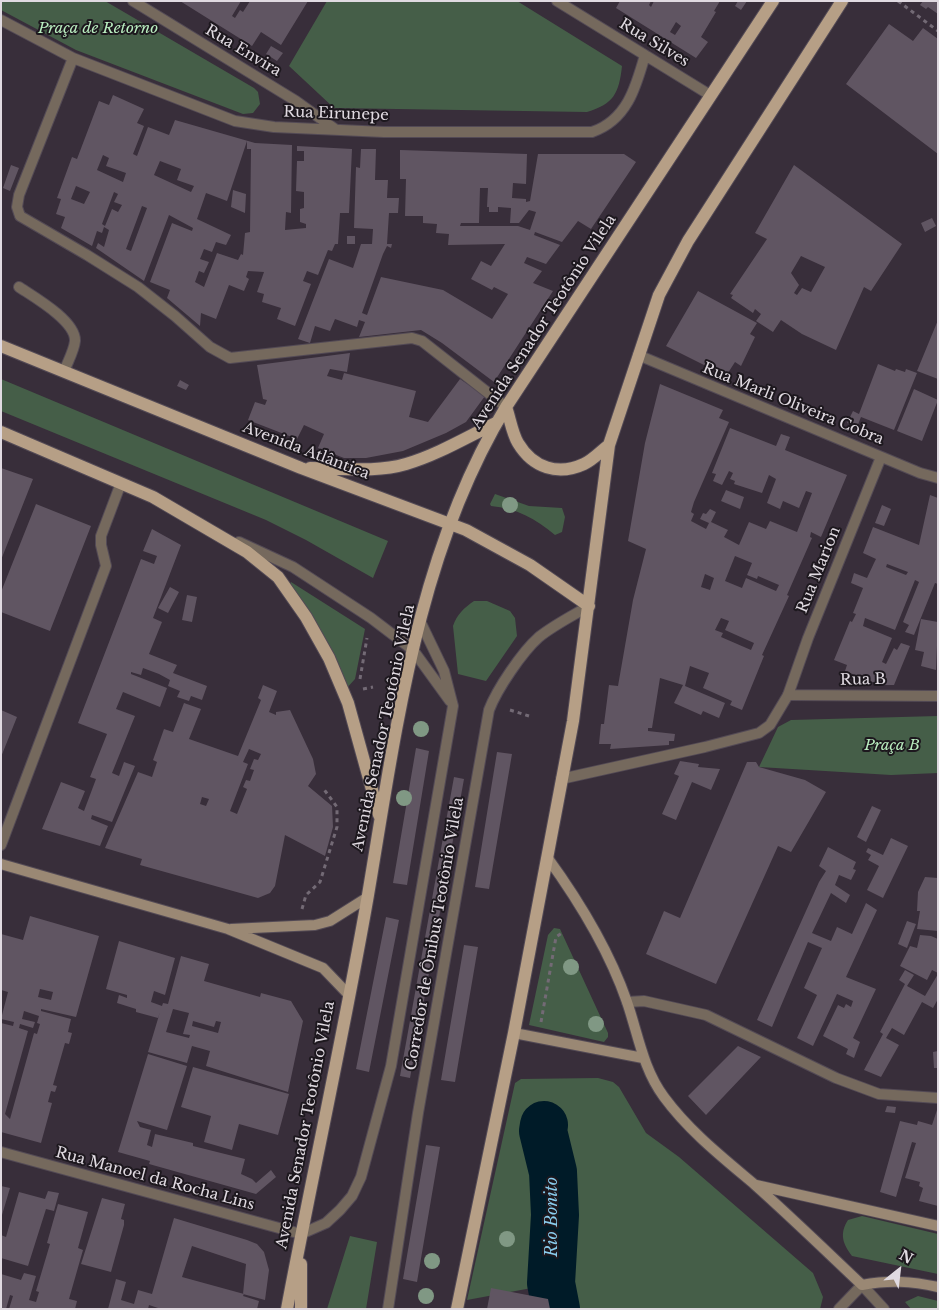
<!DOCTYPE html>
<html>
<head>
<meta charset="utf-8">
<style>
	body { margin:0 }
	#map { position:relative; width:939px; height:1310px; overflow:hidden; background:#382e3a; font-family:"Libre Baskerville",serif }
	canvas { display:block }
	.frame { position:absolute; inset:0; border:2px solid #e0dae1; pointer-events:none }
	.north { position:absolute; left:874px; top:1245px; width:50px; height:50px; -webkit-text-stroke:4px #1d181e; paint-order:stroke; rotate:29deg; font-size:14px; font-weight:700; line-height:20px; text-align:center; color:#e0dae1 }
	.north::after { content:''; display:block; margin:auto; width:18px; height:22px; background:#e0dae1; clip-path:polygon(50% 0,100% 100%,50% 72%,0 100%) }
</style>
</head>
<body>
<div id="map">
<canvas width="939" height="1310"></canvas>
<div class="frame"></div>
<div class="north">N</div>
</div>
<script>
const context = document.querySelector('canvas').getContext('2d');
context.lineJoin = 'round';
function fillPath(path, color) { context.fillStyle = color; context.fill(path, 'evenodd'); }
function stroke(path, color, width, dash) { context.strokeStyle = color; context.lineWidth = width; context.lineCap = dash ? 'butt' : 'round'; context.setLineDash(dash || []); context.stroke(path); }
function drawText(font, color, halo, rows, align = 'center') {
  context.font = font + ' "Libre Baskerville",serif'; context.lineWidth = 4; context.setLineDash([]); context.textBaseline = 'middle'; context.strokeStyle = halo; context.fillStyle = color; for (const [text, x, y, turn = 0] of rows) {
    context.save(); context.translate(x, y); context.rotate((+turn || 0) * Math.PI / 180); context.textAlign = isNaN(turn) ? turn : align; if (halo) context.strokeText(text, 0, 0); context.fillText(text, 0, 0); context.restore();
  }
}
fillPath(new Path2D(`
	M1,1H105L254,88L258,92L260,104L253,113L243,114L76,50L1,10Z
	M327,1H517L622,66C619,93 614,104 587,112L334,108L289,66Z
	M1,379L388,541L373,578L306,540L266,520L1,411Z
	M495,494L529,506L562,508L565,517L562,532L555,535C536,519 516,508 491,506L490,504Z
	M291,582L365,629L355,679L346,689L291,586Z
	M474,601H487L510,611L515,618L517,636L486,681L458,674L453,626C457,614 464,608 474,601Z
	M938,716V773L891,775L759,767L778,727L791,720Z
	M554,928L560,929L608,1033V1037L604,1042L529,1025L548,935Z
	M598,1078L613,1082L619,1087L646,1133L679,1157L813,1273L823,1297L820,1309H544L537,1287L467,1300L515,1083L521,1079Z
	M862,1216L938,1234V1274L852,1256C843,1244 839,1234 848,1220Z
	M350,1236L377,1242L366,1309H327Z
	M918,1296L938,1301V1309H911L905,1302Z`), '#455e48');
stroke(new Path2D(`
	M544,1125L543,1131L553,1172L555,1215L551,1283L556,1309`), '#001b28', 48);
fillPath(new Path2D(`
	M180,1H241L232,16L235,18L240,10L243,12L250,1H308L281,45L261,32L252,46Z
	M620,1H651L649,5L651,7L654,1H720L714,11L716,12L701,37L708,42L696,58L616,8ZM676,22L681,26L675,35L670,32Z
	M738,1H747L741,10L735,6Z
	M923,1H938V14L928,7L926,9L920,5Z
	M889,24L913,41L923,28L938,39V154L846,84Z
	M271,46L283,53L277,61L266,54Z
	M113,95L144,109L137,123L144,126L133,154L137,156L148,127L169,135L175,120L255,143L292,145L291,213L286,212L285,230L306,228V224L300,222V209L304,208V192L296,191L297,161H304V151H297V146L352,149L349,213H340L338,244H335L332,251L328,250L318,275L307,271L303,281L311,284L295,326L277,319L281,308L262,302L264,294L257,292L264,272L248,271L246,277L249,279L244,291L229,285L216,319L201,313L200,326L167,298L170,290L150,282L172,223L192,231L193,228L169,215L144,281L96,248L98,243L104,247L109,230L104,227L102,233L97,231L92,246L61,228L65,217L56,214L61,199L57,198L72,157L77,159L99,101L109,105ZM247,141V149H251L250,232L245,233L243,255L241,254L238,260L217,253L204,287L195,282L199,271L204,273L209,262L200,259L204,249L212,252L216,242L226,245L231,235L197,219L206,193L227,201ZM103,155L109,158L106,166L126,173L123,182L97,170ZM160,161L181,169L177,180L194,186L191,192L154,175ZM76,186L90,192L84,204L71,199ZM114,192L118,194L114,202L122,205L118,212L112,209L105,226L102,224ZM142,206L147,208L131,251L126,249Z
	M361,149H376L375,180H388L387,198H399L398,213H389L387,244H392L391,248L387,246L383,254L362,313L367,315L381,277L443,290L492,319L508,294L494,287L492,290L471,279L481,261L491,266L505,244L448,245L449,234L436,233L437,224L423,223V216H405L406,179H400V150L527,154L526,184L513,183L512,198L526,199V202L530,201L538,154H624L636,162L591,229L578,221L562,242L535,232L534,235L560,245L546,264L527,257L524,263L542,271L533,283L553,291L494,382L442,343L421,330L359,337L365,322L359,320L357,327L335,319L330,331L315,326L310,343L298,339L329,259L353,268L361,244H372L373,229L354,228L356,167L360,168ZM480,188H488L487,207H489V212H498V207L511,208L510,223H519L529,210L536,212L530,230L518,226H460L461,223H479Z
	M11,165L19,168L10,191L3,188Z
	M794,165L902,244L871,291L864,287L836,350L802,334L781,320L773,332L756,321L761,314L755,309L753,313L731,298L733,295L730,294L767,239L755,233ZM801,256L825,267L811,292L802,288L797,295L794,293L799,285L791,273Z
	M233,190L246,194L245,213L231,207Z
	M932,218L936,226L925,232L921,223Z
	M347,236H355V244H347Z
	M698,291L757,323L750,334L755,337L741,366L735,362L726,376L666,346Z
	M938,320V379L917,371Z
	M350,353L347,372L330,369L327,376L342,380L344,373L416,391L409,417L428,422L460,379L485,396L466,422L446,433L403,451L366,458H344L318,448L324,434L304,425L297,439L248,420L255,402L265,405L267,400L263,399L257,365Z
	M878,364L895,371L896,369L905,372L906,369L917,373L894,430L861,417L857,427L847,423L853,411L859,414Z
	M180,380L189,385L186,390L177,386Z
	M660,384L723,410L719,418L729,422L694,502L691,512L694,514L691,521L706,529L709,523L700,519L703,513L706,514L710,509L716,512L711,522L728,530L724,537L739,545L749,522L766,529L770,521L797,532L812,493L806,491L799,508L783,501L780,509L767,503L776,479L769,475L762,493L734,484L735,481L730,479L733,473L729,471L722,485L713,481L716,474L712,473L730,428L776,446L781,434L790,437L785,450L847,475L821,537L811,532L810,537L812,538L787,595L789,596L762,655L764,656L742,710L730,705L732,701L703,688L709,673L690,666L685,686L725,703L719,718L703,711L701,715L674,703L683,685L660,678L652,728H648V731L675,734L674,741H669V745L610,749L611,744H599L601,724H604L609,685L618,686L633,600L646,549L628,541L645,443ZM735,556L752,563L747,575L757,579L758,576L779,585L776,591L746,578L742,588L725,581ZM705,574L714,578L710,590L701,587ZM721,618L729,621L725,630L754,643L751,650L721,637L723,633L715,630Z
	M914,389L938,400L922,441L897,431Z
	M1,468L33,479L1,560Z
	M726,490L744,497L740,509L721,501Z
	M930,495L938,498V584L935,583L914,635L905,632L909,625L903,622L919,582L915,580L895,630L865,618L863,626L892,638L882,662L886,664L894,648L897,650L901,643L910,646L894,685H873L875,683L845,671L847,665L834,660L850,621L852,622L856,614L853,613L863,588L851,583L854,573L867,578L874,563L876,559L863,553L873,527L919,545ZM887,564L908,572L906,575L886,567Z
	M36,504L91,526L50,631L1,612V592Z
	M882,505L891,509L884,526L875,523Z
	M152,529L181,545L153,618L162,622L149,654L177,665L173,673L207,686L202,700L191,696L189,701L177,697L180,691L168,686L170,680L159,674L143,668L141,675L131,672V674L167,688L160,707L123,692L116,709L135,716L112,773L119,776L124,762L135,766L112,822L92,815L91,819L108,826L100,846L42,829L61,782L85,791L78,808L84,811L96,779L90,777L107,734L78,723L141,559L154,564L157,556L143,551Z
	M170,587L179,592L168,613L158,608Z
	M187,595L197,597L192,622L182,620Z
	M921,619L938,622L936,670L921,666L924,652L915,650Z
	M263,685L277,691L269,712L276,715V712L290,710L313,759L316,774L308,786L332,806L333,827L325,856L285,835L275,886L270,893L258,898L140,865L142,859L105,848L138,772L152,777L157,762L153,760L164,729L173,732L184,703L201,709L189,739L238,756L261,700L258,698ZM249,749L261,754L258,760L254,759L250,769L254,770L250,781L246,780L243,787L247,789L237,814L230,811L248,764L243,762ZM202,797L209,799L206,806L200,804Z
	M1,710L17,717L1,757Z
	M416,748L429,751L407,885L393,883Z
	M497,752L512,754L489,889L475,887Z
	M680,761L699,764L698,767L720,769L711,790L692,782L676,820L662,814L679,776L674,774Z
	M747,762H756L759,767L805,780L826,792L791,852L778,846L716,984L646,954L664,911L680,918Z
	M454,777L464,779L410,1078L400,1076Z
	M872,806L881,810L866,842L857,837Z
	M891,838L908,846L883,898L867,890L879,866L868,860L871,855L866,852L868,848L883,855Z
	M828,847L856,862L853,869L856,870L851,880L839,875L835,885L850,895L846,903L831,893L812,933L831,941L837,927L852,934L866,903L877,910L846,977L876,989L853,1038L860,1042L854,1058L846,1054L848,1049L823,1036L838,1005L844,1008L846,1004L851,1007L853,1001L837,994L813,1046L797,1038L817,995L804,988L822,948L808,942L772,1027L757,1020L819,882L826,871L819,866Z
	M925,877L938,878V931L917,929L920,911H917L918,892Z
	M30,916L99,936L76,1017L41,1009V1011L71,1019L68,1032L72,1033L69,1044L65,1043L53,1085L57,1086L55,1092L51,1091L48,1102L52,1103L41,1143L1,1132V1023L13,1026L14,1022L1,1019L8,992L1,990V934L23,940ZM40,989L53,992L51,1000L38,997ZM24,1011L39,1016L37,1023L40,1024L37,1034L34,1033L10,1119L5,1114L28,1031L19,1028L20,1024L33,1028L35,1022L22,1019Z
	M386,917L399,920L369,1072L356,1069Z
	M907,921L916,924L907,948L898,944Z
	M920,935L931,936L938,939V973L932,970L927,980L900,966L910,946L917,948Z
	M119,941L175,958L165,995L154,991L151,1002L162,1006L163,1003L168,1004L181,956L209,964L204,981L260,997L261,993L291,1001L303,1021L288,1092L206,1066L210,1051L192,1046L187,1063L148,1052L160,1012L158,1018L136,1012V1009L117,1003L119,995L127,998V995L106,989ZM173,1009L189,1013L183,1034L190,1035L189,1038L166,1032ZM193,1021L214,1027L216,1021L221,1022L218,1033L192,1026Z
	M464,945L478,947L455,1082L441,1080Z
	M905,970L914,975L907,986L925,996L938,974V999L933,1008L922,1002L904,1035L892,1028L886,1038L899,1045L881,1077L864,1070L883,1034L880,1032L905,984L899,980Z
	M738,1046L761,1057L706,1115L688,1096Z
	M938,1051V1068H934L933,1052Z
	M148,1054L187,1066L167,1130L137,1121L140,1127L151,1130L147,1145L152,1147L155,1134L193,1143V1146L245,1159L241,1174L252,1179L256,1183L271,1170L276,1177L256,1194L149,1164L150,1161L118,1152Z
	M193,1067L289,1094L278,1135L239,1124L232,1150L204,1142L211,1116L181,1107Z
	M887,1106L896,1107L895,1113L885,1112Z
	M938,1107V1206L919,1201L923,1188L919,1186L920,1182L905,1178L916,1143L912,1142L896,1197L880,1192L900,1121L917,1125L918,1121L932,1125Z
	M426,1145L440,1147L417,1282L403,1279Z
	M1,1186L10,1188L2,1215H1Z
	M48,1191L59,1193L54,1211L46,1209L28,1266L1,1258V1235L6,1237L19,1192L45,1199Z
	M102,1198L125,1204L121,1219L124,1220V1225L111,1272L81,1264Z
	M58,1204L88,1212L78,1248L83,1250L69,1299L77,1301L75,1309H9L13,1296L10,1295L6,1309H1V1274L21,1280L24,1273L36,1276L29,1300L36,1302L39,1292L36,1291L50,1244L47,1243Z
	M174,1218L247,1240L257,1244L264,1252L269,1270L265,1300L243,1294L246,1264L192,1246L182,1277L244,1294L243,1296L259,1301L257,1309H161L149,1305L148,1309H108L116,1279L126,1282L121,1300L134,1304L138,1290L152,1294Z
	M491,1288L548,1299L550,1309H487Z`), '#605562');
const lane = new Path2D(`
	M19,287C34,297 76,321 75,341C74,351 67,363 64,372
	M239,542L293,567L371,618L413,650L450,701
	M561,779L705,747L759,733L770,725L788,695
	M1,845L106,566L101,545V536L121,483
	M301,1234L326,1223L340,1210L352,1196L361,1177L391,1066L453,706L444,671L420,621
	M388,1309L418,1113L489,710C497,689 522,652 539,637C554,625 572,616 589,606`);
const street = new Path2D(`
	M133,1L296,101L335,129
	M557,1L710,95
	M1,20L73,58L235,121L274,127L384,132H592C627,120 636,87 645,55
	M73,58L19,195L17,207L20,216L87,255L138,287L175,316L210,347L230,358L412,338L422,341L506,407
	M638,355L920,473L938,478
	M881,457L808,638L788,695L938,696
	M627,1002L644,1001L706,1015L836,1078L879,1094L938,1098
	M1,1152L301,1234
	M839,1309L862,1285L884,1309`);
const secondary = new Path2D(`
	M547,857C579,901 609,950 627,1002C638,1034 643,1069 664,1097C689,1131 722,1157 754,1184C791,1217 826,1251 862,1285C889,1280 911,1281 938,1287
	M1,864L228,929L323,968L348,994
	M231,929L315,925L330,921L368,897
	M514,1033L643,1058
	M756,1185L938,1226`);
const primary = new Path2D(`
	M1,346L301,468L466,530L530,565L589,606
	M506,407C510,418 512,433 518,443C533,468 558,476 584,464C593,460 601,451 609,445
	M1,432L153,497L247,552L278,577L306,617L329,658L348,703L379,815
	M310,468C341,468 376,473 406,464C437,455 467,437 496,423
	M287,1309C313,1171 344,1033 368,895C396,730 417,553 506,407L773,1
	M301,1309V1264
	M457,1309L514,1033L573,721L609,445L659,295L688,241L842,1`);
stroke(lane, '#534a55', 12);
stroke(street, '#534a55', 12);
stroke(secondary, '#534a55', 12);
stroke(primary, '#534a55', 14);
stroke(new Path2D(`
	M898,1L938,31
	M360,679L367,638
	M363,689L373,687
	M510,710L529,716
	M302,909L306,895L320,882L337,827V807L323,788
	M541,1022L556,937L562,933`), '#736a75', 3, [4, 4]);
stroke(lane, '#75695d', 10);
stroke(street, '#75695d', 10);
stroke(secondary, '#9a8874', 10);
stroke(primary, '#b69f86', 12);
context.fillStyle = '#809884';
for (const [x, y] of [
	[510,505],
	[421,729],
	[404,798],
	[571,967],
	[596,1024],
	[507,1239],
	[432,1261],
	[426,1296]
]) { context.beginPath(); context.arc(x, y, 8, 0, 2 * Math.PI); context.fill(); }
drawText('italic 15px', '#baeec0', '#1d181e', [
	["Praça de Retorno",98,29],
	["Praça B",892,746]
]);
drawText('15px', '#e0dae1', '#1d181e', [
	["Rua Silves",654,43,31],
	["Rua Envira",243,51,31],
	["Rua Eirunepe",336,114,2],
	["Avenida Senador Teotônio Vilela",544,322,-57],
	["Rua Marli Oliveira Cobra",793,404,22],
	["Avenida Atlântica",306,451,21],
	["Rua Marion",819,570,-68],
	["Rua B",863,680,-1],
	["Avenida Senador Teotônio Vilela",384,728,-78],
	["Corredor de Ônibus Teotônio Vilela",435,934,-80],
	["Avenida Senador Teotônio Vilela",306,1125,-79],
	["Rua Manoel da Rocha Lins",155,1179,15]
]);
drawText('italic 16px', '#89cced', '#1d181e', [
	["Rio Bonito",552,1217,-90]
]);
</script>
</body>
</html>
